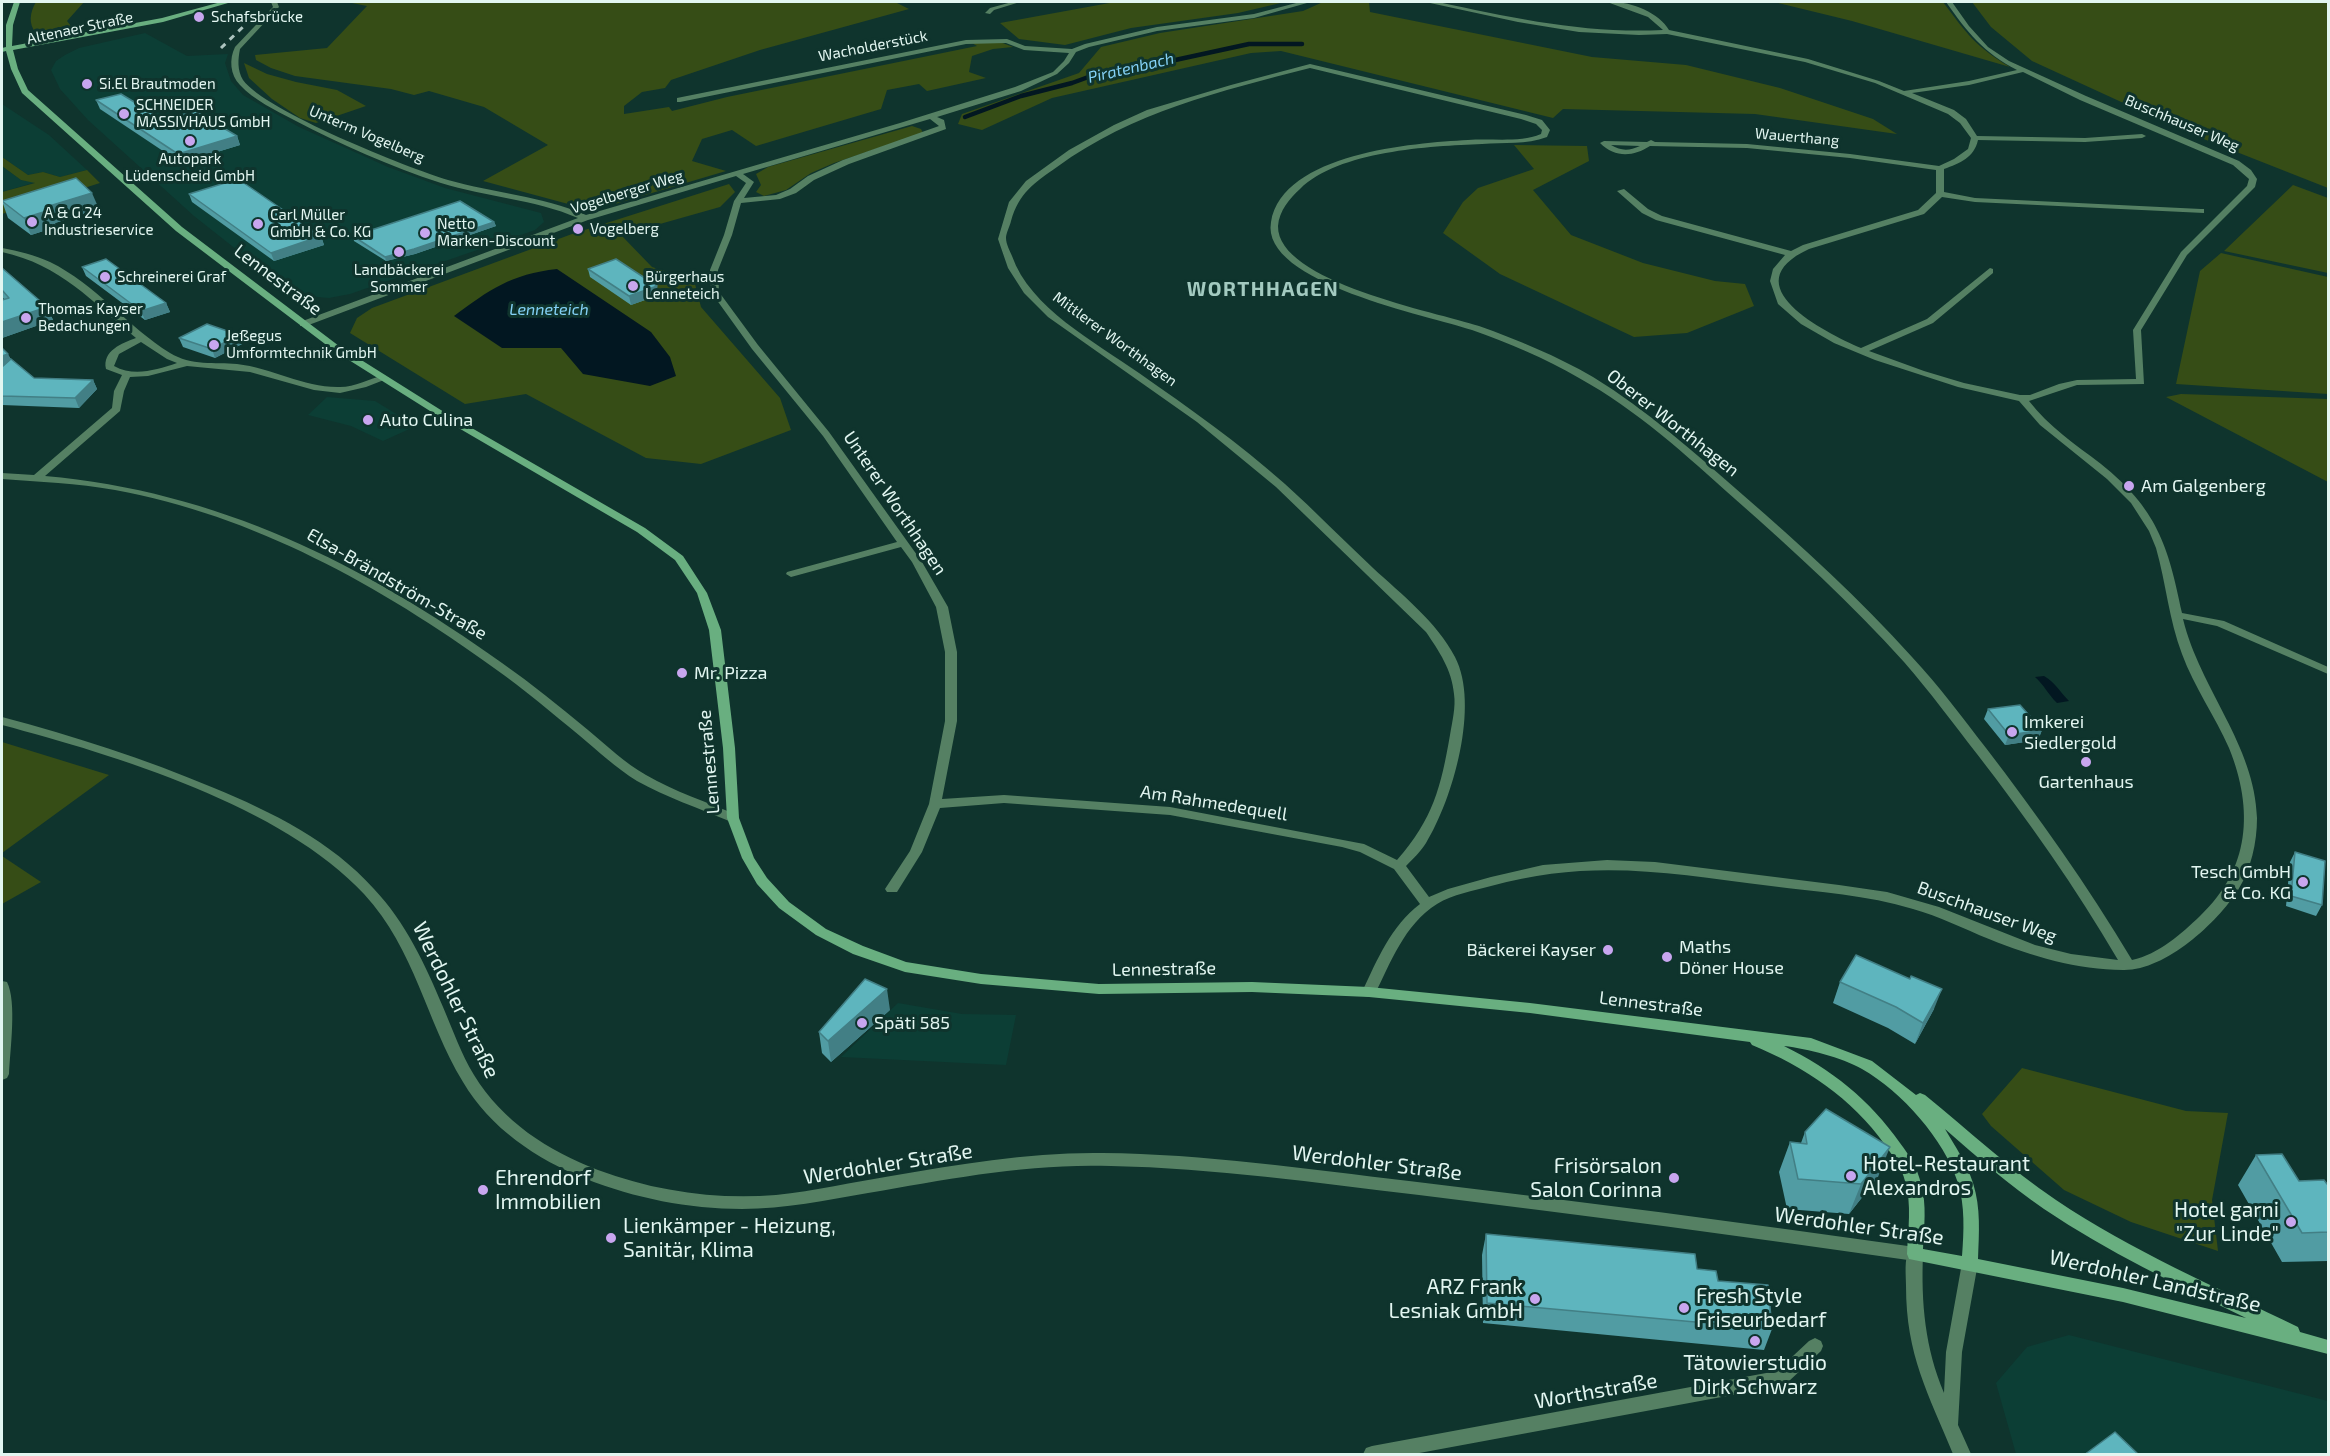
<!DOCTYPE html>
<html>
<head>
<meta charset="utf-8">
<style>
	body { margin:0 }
	#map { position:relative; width:2330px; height:1456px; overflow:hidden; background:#0f342d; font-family:"Exo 2",sans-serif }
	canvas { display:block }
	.frame { position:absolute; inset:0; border:3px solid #e2f6f1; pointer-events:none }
</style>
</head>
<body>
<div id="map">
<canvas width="2330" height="1456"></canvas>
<div class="frame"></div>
</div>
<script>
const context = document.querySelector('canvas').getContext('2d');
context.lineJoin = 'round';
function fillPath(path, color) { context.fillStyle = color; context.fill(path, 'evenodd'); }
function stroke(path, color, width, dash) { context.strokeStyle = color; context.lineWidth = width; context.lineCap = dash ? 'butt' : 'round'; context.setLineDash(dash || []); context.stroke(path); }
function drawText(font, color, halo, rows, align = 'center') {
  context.font = font + ' "Exo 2",sans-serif'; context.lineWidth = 6; context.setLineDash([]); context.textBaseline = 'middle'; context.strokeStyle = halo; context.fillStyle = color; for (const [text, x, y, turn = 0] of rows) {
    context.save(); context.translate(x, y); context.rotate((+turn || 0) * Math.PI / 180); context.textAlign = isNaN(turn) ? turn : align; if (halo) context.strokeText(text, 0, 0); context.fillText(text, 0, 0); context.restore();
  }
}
fillPath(new Path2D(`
	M145,33L187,56L228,54L225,63L231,81L243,95L299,127L388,167L445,188L541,213L544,222L535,230L350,294L329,298L294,295L194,216L88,120L60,89L51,70L56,61L65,55L79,48Z
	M2,104L49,135L87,170L60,177L43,172L28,175L2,157Z
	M2,166L21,180L36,182L2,192Z
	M327,397L375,401L416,426L383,441L351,426L308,415Z
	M898,1003L962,1014L1016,1015L1006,1065L841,1057Z
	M2069,1335L2328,1401V1454H2016L1996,1383L2027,1347Z`), '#0c3e35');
fillPath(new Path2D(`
	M36,2H84L67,21L75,31L48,36L36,33C28,24 30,12 36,2Z
	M347,2H895L909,9L760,50L671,80L665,88L642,92L624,106V114L669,107L672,111L727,97L977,46L972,43L1000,42L1013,47L993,49L972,56L969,72L986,78L927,91L919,84L887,90L881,109L756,146L732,130L702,139L692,161L726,171L615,204L583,208L483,181L548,145L484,107L429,91L414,95L391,89L295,76L271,68L256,60L255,55L327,48L367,6Z
	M1115,2H1285L1238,13L1131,28L1065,45L1019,39L1000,23Z
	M1323,2H1369L1370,12L1592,57L1686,65L1780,88L1873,119L1897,134L1755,114L1563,109L1553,118L1281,51L1251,53L1052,98L982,130L958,124L962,114L1079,73L1101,47L1160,33L1303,11Z
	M1774,2H1943C1967,34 1975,46 2010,67L1852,21Z
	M1972,2H2328V188L2191,134L2032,61L1991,27Z
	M244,63L267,74L296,82L337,90L366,106L316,123L300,118L272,99L249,78Z
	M912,126L921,129L923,133L834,163L811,173L786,190L764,196L756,192L761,185L756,174L768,167Z
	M1514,145L1587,146L1589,161L1533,190L1571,235L1643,263L1715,281L1745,284L1754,306L1687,333L1634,337L1500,274L1443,233L1463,202L1478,188L1534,169Z
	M2,157L28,175L43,172L60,177L87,170L100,183L2,214V192L35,183L21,180L2,166Z
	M729,184L735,192L720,207L621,235L652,267L694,280L701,307L780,398L791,430L701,464L646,458L526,394L465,404L350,333L357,318L372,308L572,234Z
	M2293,185L2328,198V273L2224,251Z
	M2221,253L2328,277V394L2176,384L2200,271Z
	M2181,394L2328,399V482L2166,397Z
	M2,742L109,775L2,853Z
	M2,856L41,882L2,904Z
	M2022,1068L2186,1111L2228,1113L2212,1200L2218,1251L2131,1222L2064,1190L1991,1126L1982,1114Z`), '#364d16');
fillPath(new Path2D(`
	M557,269L651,332L670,357L676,376L650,386L583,374L561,348H502L454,316C489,290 511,274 557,269Z
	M2044,676C2055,682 2060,692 2069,701L2057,703C2048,694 2044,685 2035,677Z`), '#021721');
stroke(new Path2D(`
	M965,117L1021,96L1072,83L1102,72L1143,67L1249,44H1302`), '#021721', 4.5);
fillPath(new Path2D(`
	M271,2H277L279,7L240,49C238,59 237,70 243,80C265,111 408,168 448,180C494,193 541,196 586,215L900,123L1015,87L1053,72L1064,61L1069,53L1024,50L1006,43L966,44L680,102H677V98L966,40L1007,39L1025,46L1072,49L1085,44L1157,27L1254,14L1300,2H1308L1307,3L1254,18L1157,31L1089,47L1076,52L1069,63L1057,74L1021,91L937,117L944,120L946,129L849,164L814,180L796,193L780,199L741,203L732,235L718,270L719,292L758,345L829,432L922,562L948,607L957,652V721L942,799L1004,795L1170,807L1364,844L1397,860C1433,819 1441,787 1450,735C1452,722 1456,707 1454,694C1452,670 1439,651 1426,632L1276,487L1197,422L1048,317L1024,293L1008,268L998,239L1009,202L1026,181L1069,150L1114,125L1147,110L1231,85L1310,64L1526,115L1542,120L1550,130L1547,137C1526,145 1504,142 1482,144C1430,146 1338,151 1300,189C1290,198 1279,211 1278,226C1277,282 1436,312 1479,326C1518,340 1557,356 1593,377C1647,410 1695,453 1743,495C1802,546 1860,599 1912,657C1939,686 1962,717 1986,748C2038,816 2088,886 2132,960C2159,954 2181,934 2200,916C2250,869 2254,810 2229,748C2215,716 2194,687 2182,654C2169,620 2166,583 2156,548L2149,531L2131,503L2107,479L2040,425L2019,401L1958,387L1875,360L1834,343L1801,324L1778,304L1770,281L1773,269L1785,255L1656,220L1642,213L1617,191L1624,189L1648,209L1662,216L1791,251L1803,245L1918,210L1936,193V170L1850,158L1747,148L1650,146C1633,157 1615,158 1600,143L1604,141L1647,142L1651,140L1655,142L1747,144L1850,154L1939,166L1954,159L1968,149L1971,138L1960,123L1948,114L1875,83L1805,62L1667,34L1639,35L1579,32L1518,22L1430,3L1429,2H1438C1512,18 1586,34 1663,30L1648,17L1607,2C1627,0 1659,12 1669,30L1808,59L1879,81L1904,91L1969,81L2017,70C1984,53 1967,32 1946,2H1952L1969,26L1988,47L2009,61L2086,96L2239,161L2251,170L2257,179L2255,187L2187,255L2141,330L2144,384L2077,385L2029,401C2049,427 2075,444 2101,464C2157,509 2168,545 2182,613L2224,621L2328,667V674L2217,626L2183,619C2200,689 2255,745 2257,818C2257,843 2251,869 2238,890C2217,923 2165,971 2123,970C2078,970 2031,956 1989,939C1964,929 1939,916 1913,909C1867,895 1819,892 1771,886C1669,873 1592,858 1491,886C1473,891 1453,894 1437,904C1404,925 1391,962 1374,996L1369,997L1364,996L1362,992C1377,960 1391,926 1420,904L1394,869L1360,852L1342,847L1170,815L1004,803L940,808L922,852L897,892H887L885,889L910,851L929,804L945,721V652L936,607L912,562L901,547L791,577L786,574L787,572L897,542L823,436L752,349L711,292L710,270L724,235L734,201L746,183L736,176L588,220L306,326H300V322L578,218C534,199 486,197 441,183C391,167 340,144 294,120C275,110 254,100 240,85C230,75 229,59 235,47L273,7ZM1310,68L1521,119L1536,124L1542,130L1541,134C1519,143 1492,138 1468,140C1413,143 1283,153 1271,222C1260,283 1430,316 1472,330C1509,343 1545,358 1579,378C1637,410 1686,455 1735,499C1794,551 1852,604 1904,662C1930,692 1953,723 1977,754C2028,820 2076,888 2118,960L2071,954L2035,945L1939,907L1887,892L1839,885L1655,862L1607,860L1543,865L1491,877L1448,889L1429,897L1406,866C1413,859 1421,851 1426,843C1453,799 1480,705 1455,657C1437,622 1401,594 1373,568C1343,540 1315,511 1285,484C1239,443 1189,408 1139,373C1095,342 1030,308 1012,256C1010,251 1006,244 1006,238C1006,233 1010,226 1011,221C1019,193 1034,183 1057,167C1132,112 1221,91 1310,68ZM2023,72L2080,100L2233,165L2249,179L2247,186L2181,252L2133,330L2136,379L2077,380L2059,384L2030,395H2020L1964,383L1924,371L1869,351L1933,323L1993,273V269L1990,268L1927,319L1861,348C1824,332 1731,285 1809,249L1924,214L1942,197L1975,202L2204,213V209H2201L1975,198L1944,192V169C1960,163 1974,158 1978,140L2085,142L2142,138L2146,136L2142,134L2085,138L1977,136L1966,119L1954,110L1912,93L1969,85ZM930,119L939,126L843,160L808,176L790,189L776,195L744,198L754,182L743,174ZM1611,145L1640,146C1629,151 1621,151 1611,145Z
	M1012,2H1020L994,10L990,14L985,13L990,8Z
	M2,248C19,251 34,255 50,262C95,284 128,327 170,353C191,366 215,362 237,364C272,368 305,388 340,387C355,387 369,379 384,375L389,378L366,387L340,393L314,390L250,372L187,366L148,376L130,377L124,391L120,411L45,476C217,491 364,564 502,663C532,684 560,707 588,730C607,746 625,763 646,775C675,792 707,802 737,815L739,818L737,821H729C698,808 666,797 637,781C616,768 598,751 580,736C552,713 524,689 494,668C381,586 253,515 115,490C77,483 39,482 2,479V473L34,475L112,408L114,391L122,375L106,369C102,351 122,343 136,338C91,301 61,265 2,252ZM141,342L167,359L177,363C156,370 134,377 114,366L119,354Z
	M2,981L7,982C17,1002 10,1050 9,1074L7,1078L2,1080Z
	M1915,1247L1921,1249L1923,1254C1921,1303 1925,1348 1944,1393L1946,1352L1962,1263L1964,1258L1970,1256L1976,1258L1978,1263L1962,1352L1958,1425L1971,1454H1953C1928,1393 1906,1355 1906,1286C1906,1274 1904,1260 1909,1249Z
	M1815,1338L1821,1341L1823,1346L1821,1351L1787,1383L1781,1386L1414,1454H1363L1366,1448L1372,1446L1777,1371L1809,1341Z`), '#558063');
fillPath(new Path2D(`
	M2,717C74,736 145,759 214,788C272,812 331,841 374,889C406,923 425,964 443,1007C453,1030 461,1054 474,1075C502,1121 548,1151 598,1170C654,1191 716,1200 776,1195C815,1191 853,1182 891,1176C961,1164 1031,1152 1102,1153C1205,1154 1307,1169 1409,1181C1578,1201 1747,1223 1915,1247L1921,1249L1923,1254L1921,1259L1915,1261C1750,1237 1584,1215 1419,1195C1317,1183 1214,1168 1111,1166C1030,1163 948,1179 868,1193C826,1200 785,1209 742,1209C688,1209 635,1198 586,1179C536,1159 490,1128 463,1082C425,1019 416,951 364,894C283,806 115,755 2,725Z`), '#558063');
fillPath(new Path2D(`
	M14,2H20L13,25L12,46L162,18L221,2H229L228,3L163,22L13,50L18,69L28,90L182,227L339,346L444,412L645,528L683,556L707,593L721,630L735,748L739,818L754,858L767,878L789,902L826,929L863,946L906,962L981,974L1099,984L1252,982L1369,987L1530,1003L1811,1038L1872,1061L1916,1095L1920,1093L1925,1095C1968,1130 2010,1169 2056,1200C2132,1251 2216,1287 2298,1327L2300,1332L2328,1340V1354L2123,1302L1909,1259L1907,1254C1908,1230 1912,1204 1905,1181C1902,1168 1893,1156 1885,1145C1852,1098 1805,1067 1752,1045L1750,1042L1530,1013L1369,997L1252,992L1099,994L981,984L905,972L853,954L816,935L779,908L757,884L742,858L727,818L723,748L709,630L697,593L675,560L637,532L438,416L333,350L176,231L22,93L11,69L6,51L2,52V48L6,47V25ZM1784,1046C1808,1049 1841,1057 1862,1069C1902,1092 1944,1139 1958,1183C1965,1206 1964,1231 1962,1256L1923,1249C1924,1227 1927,1205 1921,1184C1918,1169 1909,1155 1900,1143C1870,1100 1831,1069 1784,1046ZM1945,1129C1977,1157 2009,1185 2044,1209C2108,1252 2177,1285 2246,1318L2123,1288L1978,1259C1979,1233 1981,1208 1973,1183C1967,1164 1955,1146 1945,1129Z`), '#69af80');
stroke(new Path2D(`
	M221,48L246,24`), '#acc4bf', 3, [6, 6]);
fillPath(new Path2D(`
	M96,100L164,120L237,136L240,145L181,163L100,109Z
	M189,194L321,236L324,245L274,261L192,202Z
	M2,201L99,209L55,223L56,227L31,235L8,218Z
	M494,222L496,226L415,254L386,261L354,241L353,236Z
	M82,267L166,303L170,312L145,320L86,276Z
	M2,268L47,307L53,320L2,338V300L4,299L2,297Z
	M588,269L659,295L631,305L590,277Z
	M179,338L242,344L215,358L183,347Z
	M2,348L11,359L34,378L93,380L97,389L79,408L2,405Z
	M1988,709L2042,730L2038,740L2005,745L1984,719Z
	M2295,852L2322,905L2316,916L2286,906L2290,862Z
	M1840,982L1934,1009L1915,1044L1888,1028L1833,1003Z
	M890,1010L831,1062L822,1053L819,1032Z
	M1805,1132L1878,1177L1849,1214L1787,1209L1779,1172L1790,1142L1801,1143Z
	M2256,1155L2299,1181L2328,1184V1261L2282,1262L2238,1185Z
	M1486,1234L1697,1269L1718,1281L1772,1329L1764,1350L1483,1323L1482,1255Z`), '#519ca3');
fillPath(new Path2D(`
	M237,136L240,145L181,163L178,154Z
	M92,193L99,209L55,223L56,227L31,235L24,218L46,207Z
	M494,222L496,226L415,254L386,261L385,257Z
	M321,236L324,245L274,261L271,253Z
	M657,286L659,295L631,305L629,296Z
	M166,303L170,312L145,320L141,311Z
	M47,307L53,320L2,338V322Z
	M239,335L242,344L215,358L212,349Z
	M8,354L15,367L2,372V356Z
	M93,380L97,389L79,408L75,398Z
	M2042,730L2038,740L2005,745L2009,735Z
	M887,989L890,1010L831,1062L828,1041Z
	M1942,989L1934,1009L1915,1044L1923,1023Z
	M1890,1147L1878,1177L1849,1214L1861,1184Z`), '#427f85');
const building = new Path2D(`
	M121,94L164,120L195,111L237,136L178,154L96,100Z
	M76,178L92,193L46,207L50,210L24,218L2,201Z
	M238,179L321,236L271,253L189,194Z
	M460,201L494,222L414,249L385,257L353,236Z
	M106,259L166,303L141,311L82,267Z
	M616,259L657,286L629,296L588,269Z
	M2,268L47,307L2,322V300L9,298L2,290Z
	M207,324L239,335L212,349L179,338Z
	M2,348L8,354L2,356Z
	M11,359L34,378L93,380L75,398L2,396V367Z
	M2020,705L2042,730L2009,735L1988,709Z
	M2295,852L2325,861L2322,905L2291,896Z
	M1856,955L1910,979L1911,976L1942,989L1923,1023L1896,1007L1840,982Z
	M865,979L887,989L828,1041L819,1032Z
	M1826,1109L1890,1147L1861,1184L1798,1179L1790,1142L1807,1144L1805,1132Z
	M2282,1154L2299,1181L2324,1180L2327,1184H2328V1232L2302,1233L2256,1155Z
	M1486,1234L1695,1254L1697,1269L1716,1271L1718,1281L1768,1285L1772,1329L1487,1303Z
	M2115,1432L2139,1455H2084Z`);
fillPath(building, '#5eb5be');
stroke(building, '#427f85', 1.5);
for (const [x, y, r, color] of [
	[199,17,6,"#c8a6ef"],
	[87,84,6,"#c8a6ef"],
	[124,114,6,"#c8a6ef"],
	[190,141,6,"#c8a6ef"],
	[32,222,6,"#c8a6ef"],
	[258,224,6,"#c8a6ef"],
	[578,229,6,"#c8a6ef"],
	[425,233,6,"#c8a6ef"],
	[399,252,6,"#c8a6ef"],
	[105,277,6,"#c8a6ef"],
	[633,286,6,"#c8a6ef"],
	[26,318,6,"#c8a6ef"],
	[214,345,6,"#c8a6ef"],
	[368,420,6,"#c8a6ef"],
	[2129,486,6,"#c8a6ef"],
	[682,673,6,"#c8a6ef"],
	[2012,732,6,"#c8a6ef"],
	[2086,762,6,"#c8a6ef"],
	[2303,882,6,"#c8a6ef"],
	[1608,950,6,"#c8a6ef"],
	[1667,957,6,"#c8a6ef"],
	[862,1023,6,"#c8a6ef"],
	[1851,1176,6,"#c8a6ef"],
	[1674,1178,6,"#c8a6ef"],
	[483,1190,6,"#c8a6ef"],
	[2291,1222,6,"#c8a6ef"],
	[611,1238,6,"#c8a6ef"],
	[1535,1299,6,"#c8a6ef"],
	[1684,1308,6,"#c8a6ef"],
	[1755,1341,6,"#c8a6ef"]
]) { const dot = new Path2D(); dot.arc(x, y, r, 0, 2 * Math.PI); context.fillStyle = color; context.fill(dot); stroke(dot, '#0f342d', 2); }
drawText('15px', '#e2f6f1', '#0f342d', [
	["Schafsbrücke",211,17],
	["Si.El Brautmoden",99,84],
	["SCHNEIDER",136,105],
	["MASSIVHAUS GmbH",136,122],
	["Autopark",190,159,"center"],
	["Lüdenscheid GmbH",190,176,"center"],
	["A & G 24",44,213],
	["Industrieservice",44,230],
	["Carl Müller",270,215],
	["GmbH & Co. KG",270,232],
	["Netto",437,224],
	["Marken-Discount",437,241],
	["Vogelberg",590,229],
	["Landbäckerei",399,270,"center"],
	["Sommer",399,287,"center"],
	["Schreinerei Graf",117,277],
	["Bürgerhaus",645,277],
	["Lenneteich",645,294],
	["Thomas Kayser",38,309],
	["Bedachungen",38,326],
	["Jeßegus",226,336],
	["Umformtechnik GmbH",226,353]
], 'left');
drawText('15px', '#e2f6f1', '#0f342d', [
	["Altenaer Straße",80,28,-12],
	["Wacholderstück",873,46,-11],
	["Buschhauser Weg",2182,123,23],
	["Unterm Vogelberg",367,134,23],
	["Wauerthang",1797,137,5],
	["Vogelberger Weg",627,192,-17],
	["Mittlerer Worthhagen",1115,339,36]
]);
drawText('italic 16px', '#84d1f6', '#0f342d', [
	["Piratenbach",1131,68,-13],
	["Lenneteich",549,310]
]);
drawText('18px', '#e2f6f1', '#0f342d', [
	["Lennestraße",278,280,37],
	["Oberer Worthhagen",1673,423,38],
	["Unterer Worthhagen",895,503,56],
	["Elsa-Brändström-Straße",397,584,30],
	["Lennestraße",709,762,-95],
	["Am Rahmedequell",1214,803,9],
	["Buschhauser Weg",1987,912,20],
	["Lennestraße",1164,969,-1],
	["Lennestraße",1651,1004,7]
]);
drawText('18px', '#e2f6f1', '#0f342d', [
	["Auto Culina",380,420],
	["Am Galgenberg",2141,486],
	["Mr. Pizza",694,673],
	["Imkerei",2024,722],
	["Siedlergold",2024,743],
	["Gartenhaus",2086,782,"center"],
	["Tesch GmbH",2291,872,"right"],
	["& Co. KG",2291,893,"right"],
	["Maths",1679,947],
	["Döner House",1679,968],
	["Bäckerei Kayser",1596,950,"right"],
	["Späti 585",874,1023]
], 'left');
context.letterSpacing = '1.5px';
drawText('bold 20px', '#a3cac0', '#0f342d', [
	["WORTHHAGEN",1263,289]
]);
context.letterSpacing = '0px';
drawText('21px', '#e2f6f1', '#0f342d', [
	["Werdohler Straße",456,1000,64],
	["Werdohler Straße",1377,1163,7],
	["Werdohler Straße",888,1164,-9],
	["Werdohler Straße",1859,1226,8],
	["Werdohler Landstraße",2155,1281,13],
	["Worthstraße",1596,1391,-10]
]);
drawText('21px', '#e2f6f1', '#0f342d', [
	["Hotel-Restaurant",1863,1164],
	["Alexandros",1863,1188],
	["Frisörsalon",1662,1166,"right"],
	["Salon Corinna",1662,1190,"right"],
	["Ehrendorf",495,1178],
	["Immobilien",495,1202],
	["Hotel garni",2279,1210,"right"],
	["\"Zur Linde\"",2279,1234,"right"],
	["Lienkämper - Heizung,",623,1226],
	["Sanitär, Klima",623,1250],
	["ARZ Frank",1523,1287,"right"],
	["Lesniak GmbH",1523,1311,"right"],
	["Fresh Style",1696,1296],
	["Friseurbedarf",1696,1320],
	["Tätowierstudio",1755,1363,"center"],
	["Dirk Schwarz",1755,1387,"center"]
], 'left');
</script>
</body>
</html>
